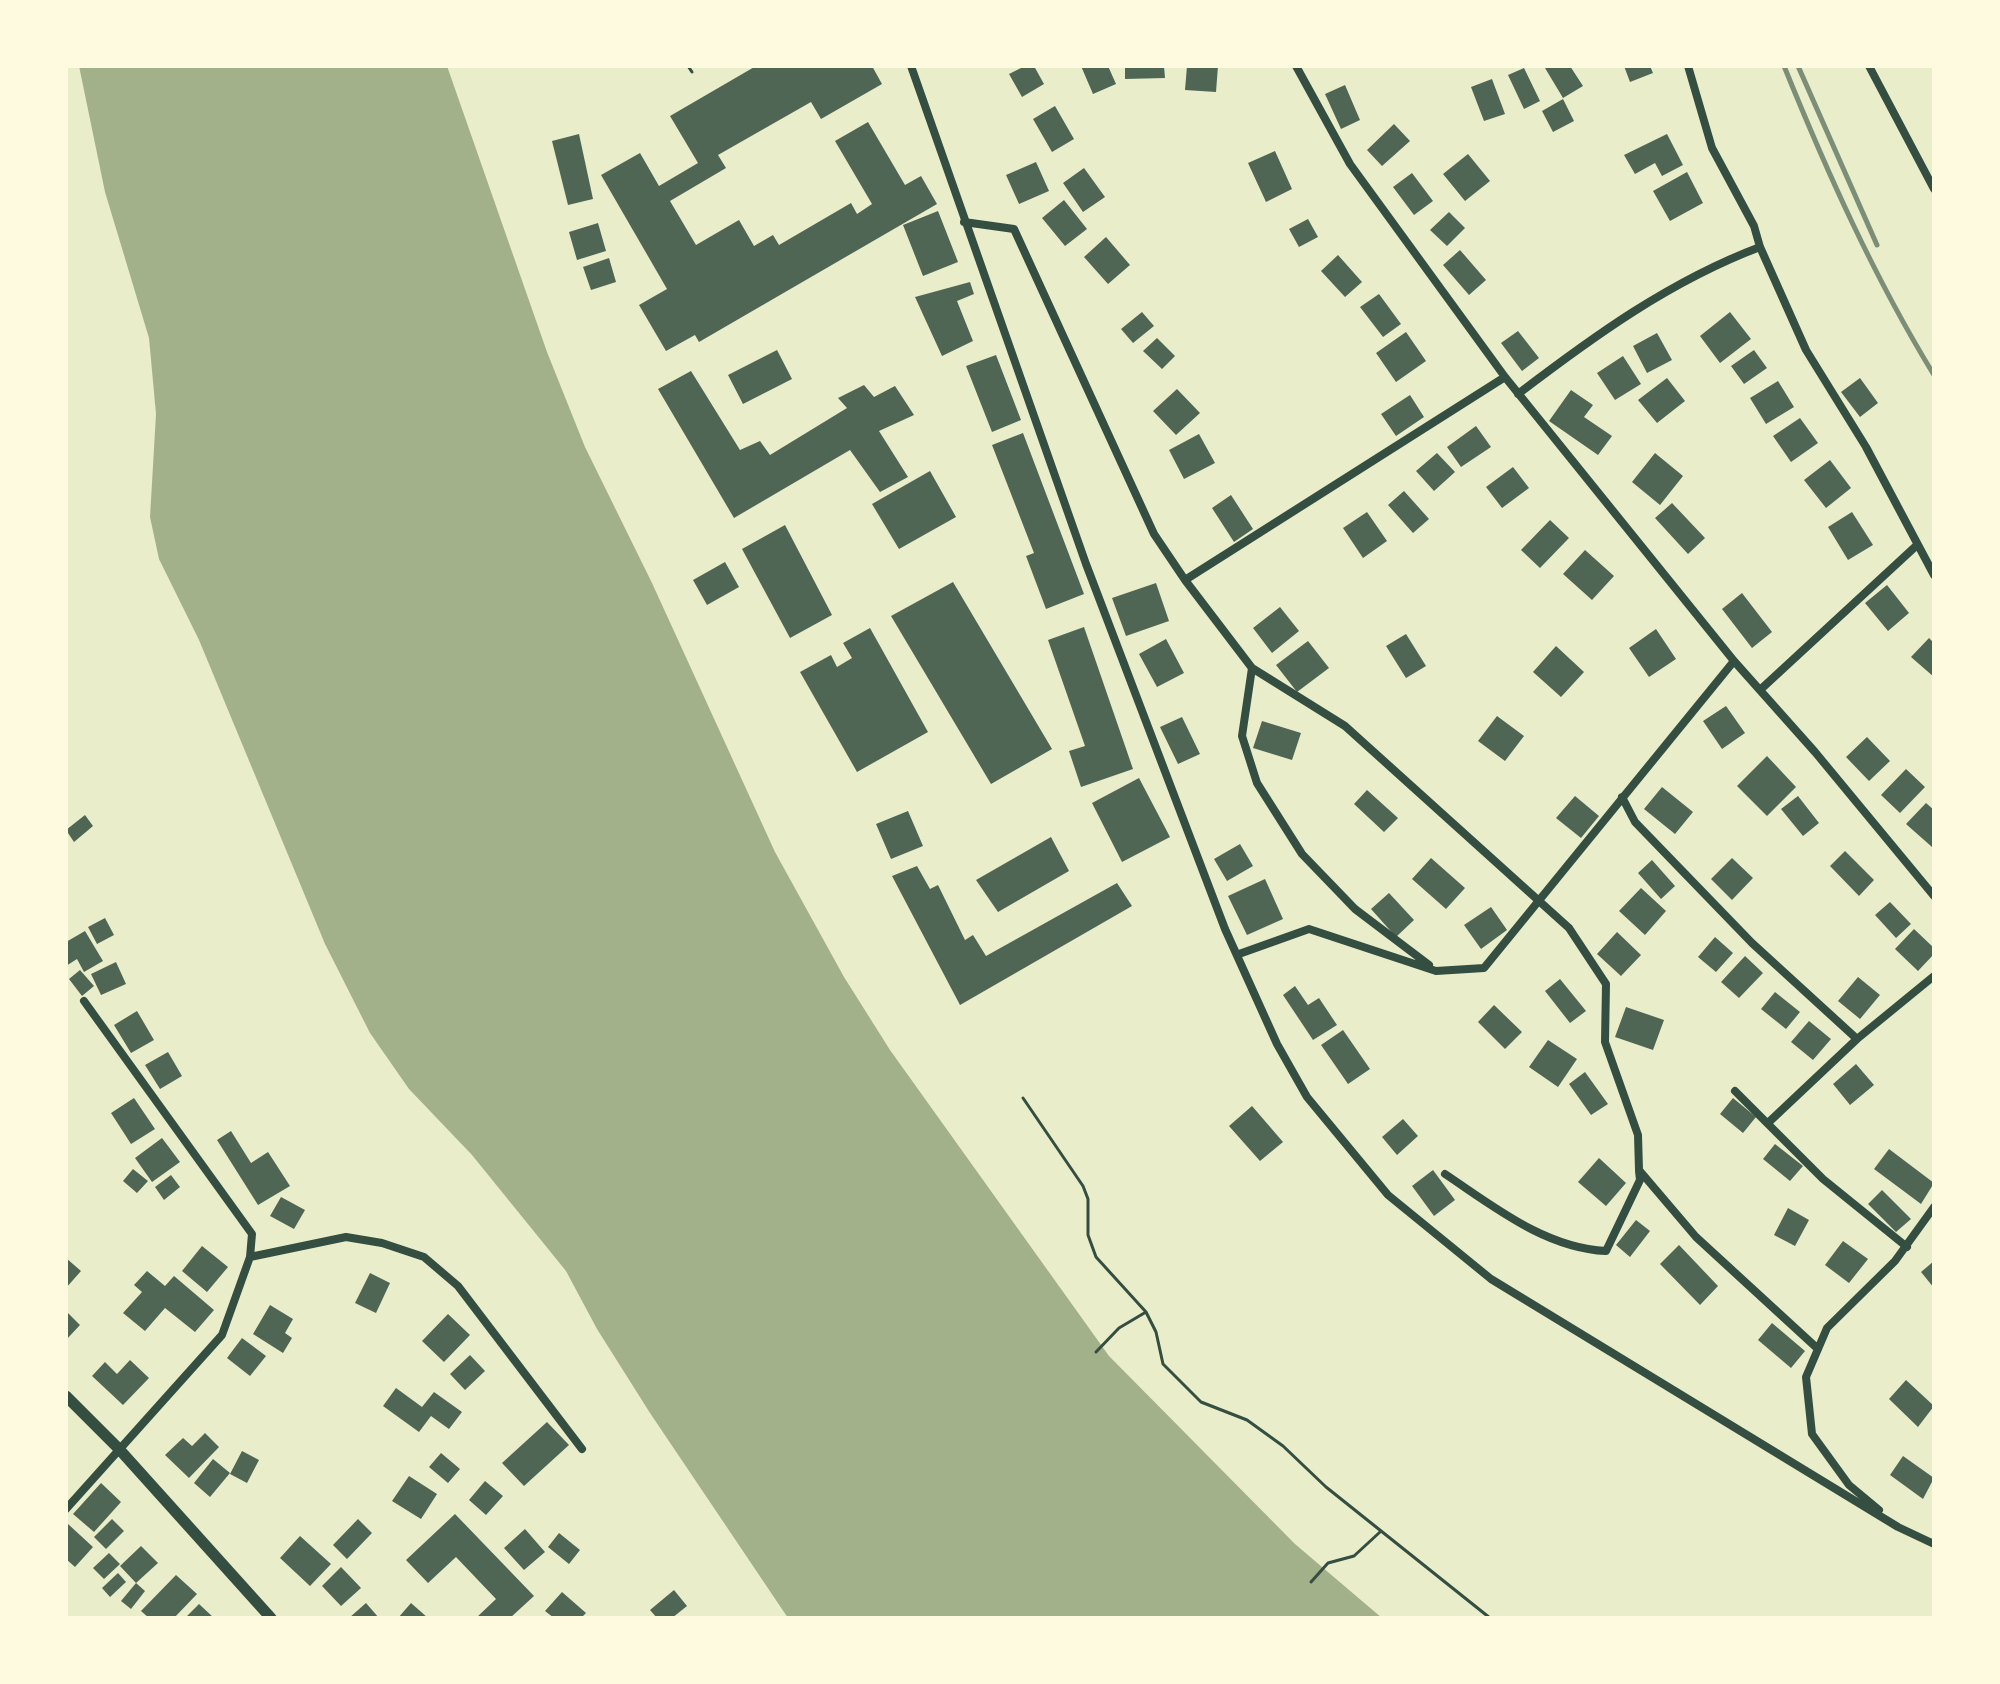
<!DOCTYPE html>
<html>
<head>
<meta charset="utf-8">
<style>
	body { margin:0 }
	#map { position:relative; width:2000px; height:1684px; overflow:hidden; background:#e9edc9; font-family:"Fira Sans",sans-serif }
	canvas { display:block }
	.frame { position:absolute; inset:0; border:68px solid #fefae0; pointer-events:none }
</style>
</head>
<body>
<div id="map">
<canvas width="2000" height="1684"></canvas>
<div class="frame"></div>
</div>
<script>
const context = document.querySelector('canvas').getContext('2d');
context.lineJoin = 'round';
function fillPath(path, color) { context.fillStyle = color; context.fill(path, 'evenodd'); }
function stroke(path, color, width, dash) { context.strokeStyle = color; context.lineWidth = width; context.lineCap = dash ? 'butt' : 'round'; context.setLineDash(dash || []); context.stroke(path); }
fillPath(new Path2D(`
	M79,66H447L547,352L585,447L652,583L775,852L844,977L890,1050L1109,1356L1295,1544L1382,1618H788L650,1413L597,1329L566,1271L472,1155L409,1089L370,1033L325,944L199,640L159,559L150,517L156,414L149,338L105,192Z`), '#a3b18a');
fillPath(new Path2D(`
	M756,66H872L882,84L821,119L811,102L718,155L726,168L670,201L696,245L739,220L754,246L773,235L779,245L851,203L857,214L872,204L835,141L868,122L905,185L921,176L937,204L699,342L695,335L666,351L639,305L667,289L601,175L640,153L659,186L698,163L670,116Z
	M1025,66H1034L1044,84L1022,97L1009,74Z
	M1081,66H1108L1116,84L1093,94Z
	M1125,66H1164L1165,78L1125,79Z
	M1187,66H1218L1216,92L1185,90Z
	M1549,66H1570L1583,86L1563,98L1545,68Z
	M1624,66H1650L1653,73L1630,82Z
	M1524,68L1540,101L1524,109L1508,75Z
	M1492,79L1505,114L1484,121L1471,87Z
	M1345,85L1360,120L1341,129L1325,94Z
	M1563,99L1574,121L1553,132L1542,111Z
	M1055,106L1074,139L1052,152L1033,119Z
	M1394,124L1410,141L1382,166L1367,150Z
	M579,134L593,199L568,205L552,141Z
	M1667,134L1683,165L1662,176L1655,163L1635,174L1624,155Z
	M1275,151L1292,189L1266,202L1248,163Z
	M1468,154L1490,181L1465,201L1443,174Z
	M1036,162L1049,191L1019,204L1006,175Z
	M1084,168L1105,197L1083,212L1063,183Z
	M1687,172L1703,203L1670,221L1653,191Z
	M1412,173L1433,201L1414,215L1393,187Z
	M1064,200L1087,229L1065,246L1042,218Z
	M938,211L958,262L923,276L903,225Z
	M1449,212L1465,228L1447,246L1430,230Z
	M1308,219L1318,237L1299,247L1289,229Z
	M598,223L606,251L577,260L569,232Z
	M1106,237L1130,265L1108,284L1084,257Z
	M1460,250L1486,280L1469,295L1443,265Z
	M1338,255L1362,282L1345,297L1321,271Z
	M609,258L616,282L591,290L583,267Z
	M970,282L974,294L957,301L973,341L942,356L915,297Z
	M1379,294L1401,324L1383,337L1360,307Z
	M1142,312L1154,326L1133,343L1121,329Z
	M1730,312L1751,339L1720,363L1700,336Z
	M1518,331L1539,358L1522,371L1501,343Z
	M1406,332L1426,361L1396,382L1376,353Z
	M1657,333L1672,360L1647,373L1633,346Z
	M1157,338L1175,356L1162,369L1143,351Z
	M777,350L792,379L743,404L728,375Z
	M1754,350L1767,368L1744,384L1731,366Z
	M996,355L1021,420L992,432L966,366Z
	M1623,356L1641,384L1615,400L1597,373Z
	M691,371L740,450L760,441L770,455L847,408L838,398L864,385L874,397L895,386L914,415L879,431L908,477L880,492L850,450L734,518L658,389Z
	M1667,378L1685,401L1657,423L1638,400Z
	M1860,378L1878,403L1860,417L1841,392Z
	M1778,381L1794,407L1766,424L1750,398Z
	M1177,389L1200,413L1176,435L1153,411Z
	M1571,390L1593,405L1584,417L1612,436L1598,455L1549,421Z
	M1410,395L1424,417L1396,436L1381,414Z
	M1800,418L1818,443L1791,462L1773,436Z
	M1476,426L1491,447L1461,467L1447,447Z
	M1023,433L1084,594L1046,609L1026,556L1034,553L992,445Z
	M1199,434L1215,463L1184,479L1169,450Z
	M1437,453L1455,472L1434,491L1416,471Z
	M1655,453L1683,476L1660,505L1632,482Z
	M1830,460L1851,488L1826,508L1804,480Z
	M1513,467L1529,488L1502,508L1486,487Z
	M930,471L956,517L899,549L872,504Z
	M1404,491L1429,519L1413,533L1388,505Z
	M1231,495L1253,529L1234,542L1212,508Z
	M1672,503L1705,538L1688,554L1655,518Z
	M1367,512L1387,541L1363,558L1343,528Z
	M1852,512L1873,545L1848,560L1828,527Z
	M1550,520L1569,538L1540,568L1521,550Z
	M785,525L832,615L790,638L742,549Z
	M1585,550L1614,576L1592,600L1563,574Z
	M725,562L739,587L707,605L693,580Z
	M953,582L1052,749L991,784L891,616Z
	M1156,583L1169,621L1126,636L1112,598Z
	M1887,585L1909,613L1888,631L1865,603Z
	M1742,593L1772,632L1752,648L1722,609Z
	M1280,607L1299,631L1272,653L1253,628Z
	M1084,627L1133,769L1081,787L1069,751L1085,746L1048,640Z
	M870,628L928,732L857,772L800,672L831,655L837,667L852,658L843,643Z
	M1656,629L1676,659L1649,677L1629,648Z
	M1406,634L1426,666L1406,678L1386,646Z
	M1929,638L1934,643V677L1911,657Z
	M1166,639L1184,673L1157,687L1139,654Z
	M1308,641L1329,668L1297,692L1276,665Z
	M1556,646L1584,672L1561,697L1533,672Z
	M1726,706L1745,733L1722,749L1703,721Z
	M1497,716L1524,736L1505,761L1478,741Z
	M1182,717L1200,754L1178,764L1160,727Z
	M1262,721L1301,733L1292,760L1253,748Z
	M1867,737L1890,761L1869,781L1846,757Z
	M1767,756L1796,787L1767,816L1737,786Z
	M1906,769L1925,787L1900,813L1881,795Z
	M1139,778L1170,837L1122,862L1092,803Z
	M1662,787L1693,812L1675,834L1644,809Z
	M1367,790L1398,818L1384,832L1354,804Z
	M1575,796L1599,816L1581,838L1556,818Z
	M1798,796L1819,823L1803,836L1781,809Z
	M1926,803L1934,810L1932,847L1906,824Z
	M908,811L923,846L891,859L876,824Z
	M85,815L93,826L74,842L66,830Z
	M1051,837L1069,871L998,912L976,880Z
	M1240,844L1253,866L1227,881L1214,859Z
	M1845,851L1874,880L1859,896L1830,866Z
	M1431,858L1465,888L1446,909L1412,879Z
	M1732,858L1753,878L1732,900L1711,879Z
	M1652,860L1675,886L1661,899L1638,873Z
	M917,866L930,889L938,885L965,940L973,935L986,956L1117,883L1132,906L960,1005L892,876Z
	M1265,879L1283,919L1247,935L1228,896Z
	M1641,888L1666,911L1645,935L1619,911Z
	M1389,893L1414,920L1396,937L1371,909Z
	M1890,902L1911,924L1896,938L1875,915Z
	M1491,907L1507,930L1481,949L1464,925Z
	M105,918L114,935L97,944L88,927Z
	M1914,929L1934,948V954L1918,971L1895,949Z
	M85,931L103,961L84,972L77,959L66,966V942Z
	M1617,932L1641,955L1621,976L1597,954Z
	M1715,937L1733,953L1716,972L1698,957Z
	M1745,956L1763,973L1739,998L1721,982Z
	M116,962L126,984L101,995L91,974Z
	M80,970L94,986L82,996L69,979Z
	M1858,977L1880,995L1860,1019L1838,1001Z
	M1560,979L1586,1011L1570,1023L1545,991Z
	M1295,986L1308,1005L1319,998L1337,1025L1313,1040L1283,995Z
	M1775,992L1800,1012L1786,1029L1761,1009Z
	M1494,1005L1522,1032L1505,1049L1478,1022Z
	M1626,1007L1664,1020L1653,1050L1615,1037Z
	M137,1011L154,1040L131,1053L114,1025Z
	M1809,1021L1831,1039L1813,1060L1791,1042Z
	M1343,1030L1370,1069L1348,1084L1321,1045Z
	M1548,1040L1577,1059L1558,1087L1529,1067Z
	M168,1052L182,1076L160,1089L145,1065Z
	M1856,1064L1874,1085L1850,1105L1833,1084Z
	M1585,1072L1608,1104L1591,1115L1569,1084Z
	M134,1098L155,1129L131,1144L111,1113Z
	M1733,1098L1756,1117L1743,1133L1720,1114Z
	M1252,1106L1283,1142L1260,1161L1229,1126Z
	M1403,1119L1418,1136L1397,1155L1382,1137Z
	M231,1131L251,1163L268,1152L290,1186L258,1205L217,1140Z
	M162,1138L180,1162L152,1182L135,1158Z
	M1775,1144L1803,1166L1790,1181L1763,1159Z
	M1889,1149L1934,1183L1921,1204L1874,1169Z
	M1599,1158L1626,1183L1606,1206L1578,1182Z
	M133,1169L148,1181L137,1193L123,1181Z
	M1433,1170L1455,1200L1434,1216L1412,1186Z
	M171,1175L180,1187L164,1200L155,1187Z
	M1882,1190L1911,1219L1896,1232L1868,1204Z
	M281,1197L305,1210L294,1229L270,1216Z
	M1788,1208L1809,1220L1795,1246L1774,1235Z
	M1636,1220L1650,1231L1630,1257L1616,1245Z
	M1843,1241L1868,1259L1849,1283L1825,1265Z
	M1679,1245L1718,1286L1700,1305L1660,1264Z
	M202,1246L228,1267L207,1292L182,1271Z
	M66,1258L81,1271L66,1288Z
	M1934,1261V1288L1921,1272Z
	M147,1271L165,1286L174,1276L214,1310L195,1332L165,1308L145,1331L123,1313L142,1292L134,1285Z
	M370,1273L390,1283L376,1313L355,1303Z
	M270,1305L293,1319L285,1333L292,1338L283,1353L253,1334Z
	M66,1311L80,1325L66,1340Z
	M448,1314L470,1335L444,1362L422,1341Z
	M1772,1323L1805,1351L1791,1368L1758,1340Z
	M242,1338L266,1356L250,1376L227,1358Z
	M470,1355L485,1371L465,1390L450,1374Z
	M130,1360L149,1378L123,1405L92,1376L105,1362L117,1374Z
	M1906,1380L1934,1406L1918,1427L1889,1399Z
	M396,1388L422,1407L434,1392L462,1412L449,1429L431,1416L419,1432L383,1406Z
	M547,1422L569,1445L524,1486L502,1463Z
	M205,1433L219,1447L189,1478L165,1455L183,1438L192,1446Z
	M242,1451L259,1460L247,1483L230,1474Z
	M441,1453L460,1469L448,1483L429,1467Z
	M1903,1456L1934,1478L1923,1499L1890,1475Z
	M213,1459L230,1473L210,1497L194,1483Z
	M409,1476L437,1494L421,1519L392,1501Z
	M485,1481L503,1496L486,1515L469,1500Z
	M101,1483L121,1502L94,1532L73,1514Z
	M455,1514L534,1596L510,1618H476L496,1599L456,1557L428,1583L406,1560Z
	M112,1519L124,1531L106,1549L94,1537Z
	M358,1519L372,1533L347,1559L333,1545Z
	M68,1524L93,1547L75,1567L66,1559Z
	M525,1529L545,1552L524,1570L504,1548Z
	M559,1533L580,1550L569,1564L548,1547Z
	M300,1536L331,1564L310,1586L280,1558Z
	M141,1546L158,1563L136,1583L120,1566Z
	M109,1553L120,1564L104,1579L93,1568Z
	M341,1567L361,1588L341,1606L322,1586Z
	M118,1573L126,1582L110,1597L102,1588Z
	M176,1575L197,1594L174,1618H149L141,1611Z
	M136,1583L145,1591L131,1609L121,1601Z
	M674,1590L687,1606L672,1618H657L650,1610Z
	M562,1592L586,1613L581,1618H554L545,1611Z
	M366,1603L379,1618H349Z
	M411,1603L428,1618H398Z
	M199,1604L214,1618H185Z`), '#4f6655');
stroke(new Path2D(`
	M688,66L692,72
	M1023,1098L1083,1186L1088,1199V1235L1096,1257L1146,1312L1156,1332L1163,1364L1201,1402L1247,1420L1283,1446L1326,1487L1490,1618
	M1096,1352L1119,1328L1146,1312
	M1311,1582L1328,1563L1354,1556L1380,1532`), '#344e41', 3);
stroke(new Path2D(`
	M911,66L1086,564L1225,929L1277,1044L1307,1097L1388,1195L1491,1279L1898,1527L1934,1544
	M1296,66L1350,164L1505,377L1734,661L1815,752L1934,896
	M1688,66L1712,148L1754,226L1760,247L1806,350L1866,447L1934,575
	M1869,66L1934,189
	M964,222L1014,229L1154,534L1185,580L1252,668L1345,726L1569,928L1606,984L1605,1042L1638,1135L1639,1170L1696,1237L1818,1349
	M1518,394C1594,336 1670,281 1760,247
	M1185,580L1505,377
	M1252,668L1242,736L1257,783L1302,854L1355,909L1429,965
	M1760,690L1916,546
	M1622,797L1635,822L1752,943L1857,1039
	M1239,954L1309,929L1436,971L1484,968L1734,661
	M84,1001L252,1234L250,1257
	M1735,1091L1823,1179L1907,1247
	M1769,1122L1857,1039L1934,976
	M1445,1174C1493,1206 1545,1248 1606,1251L1640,1180L1639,1171
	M66,1509L222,1335L250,1257L346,1237L382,1243L424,1257L458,1286L582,1449
	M1879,1510L1849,1485L1812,1434L1806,1377L1827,1328L1895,1261L1934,1207`), '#344e41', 8);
stroke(new Path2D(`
	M66,1396L119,1449L271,1618`), '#344e41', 11);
stroke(new Path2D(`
	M1784,66C1827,172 1874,277 1934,375
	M1798,66L1877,245`), '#7c8e77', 5);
</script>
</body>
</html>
